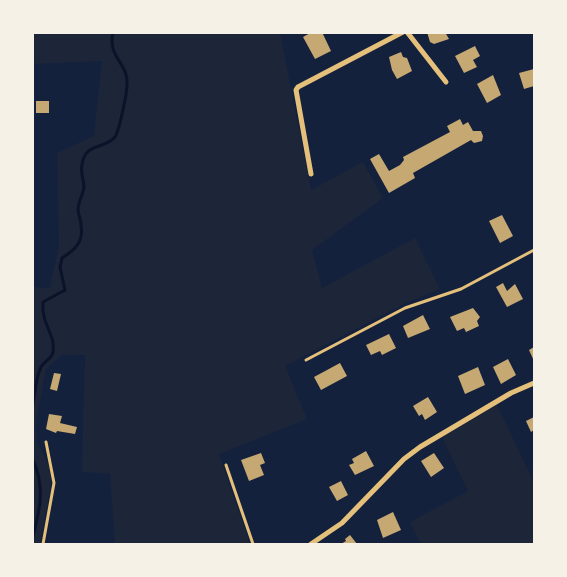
<!DOCTYPE html>
<html>
<head>
<meta charset="utf-8">
<style>
	body { margin:0 }
	#map { position:relative; width:567px; height:577px; overflow:hidden; background:#14213d; font-family:Helvetica,sans-serif }
	canvas { display:block }
	.frame { position:absolute; inset:0; border:34px solid #f6f1e7; pointer-events:none }
</style>
</head>
<body>
<div id="map">
<canvas width="567" height="577"></canvas>
<div class="frame"></div>
</div>
<script>
const context = document.querySelector('canvas').getContext('2d');
context.lineJoin = 'round';
function fillPath(path, color) { context.fillStyle = color; context.fill(path, 'evenodd'); }
function stroke(path, color, width, dash) { context.strokeStyle = color; context.lineWidth = width; context.lineCap = dash ? 'butt' : 'round'; context.setLineDash(dash || []); context.stroke(path); }
fillPath(new Path2D(`
	M33,33H280L311,190L363,162L383,198L312,250L322,288L415,238L440,289L406,303L285,366L307,419L219,454L250,544H115L110,474L82,472L85,355H62L46,369L36,422L37,442L49,466L51,484L40,544H33V287L50,288L59,244L57,153L94,136L102,61L33,64Z
	M497,405L534,483V544H421L410,522L468,491L442,437Z`), '#1d2539');
stroke(new Path2D(`
	M32,409C35,396 35,379 41,367C44,361 52,359 53,352C56,335 41,324 43,302L65,290L60,267L62,258C75,250 84,242 81,225C81,220 78,214 78,210C78,202 83,195 84,187C84,180 80,172 82,165C85,142 104,150 115,137C119,131 127,94 127,85C129,63 107,58 113,32
	M32,458C46,486 40,510 32,540`), '#0b132b', 3);
fillPath(new Path2D(`
	M312,32H322L331,51L315,59L303,37Z
	M427,32H445L449,39L434,44L430,42Z
	M475,46L480,56L473,60L477,67L464,73L455,56Z
	M401,52L403,57L407,58L412,71L397,79L392,70L389,57Z
	M534,69V86L524,89L519,73Z
	M493,75L501,95L487,103L477,84Z
	M36,101H49V113H36Z
	M460,119L463,125L468,122L473,131H481L483,136L482,141L474,143L471,140L413,173L415,178L389,193L370,159L379,154L389,171L400,165L404,160L403,157L450,132L447,126Z
	M502,215L513,236L500,243L489,221Z
	M503,283L507,291L515,284L523,299L507,307L496,287Z
	M473,308L480,317L477,321L479,326L466,332L464,328L457,331L450,317Z
	M423,315L430,329L408,338L403,326Z
	M389,334L396,348L382,355L380,351L371,355L366,345Z
	M534,347V361L529,350Z
	M508,359L516,375L501,384L493,367Z
	M340,363L347,376L321,390L314,377Z
	M478,367L485,385L465,394L458,376Z
	M54,373L61,374L57,391L50,389Z
	M428,397L437,412L425,420L422,414L419,416L413,406Z
	M49,414L62,416L60,423L77,427L75,434L57,431L56,433L46,429Z
	M534,417V430L531,432L526,421Z
	M366,451L374,466L355,475L349,465L354,463L352,459Z
	M261,453L265,463L260,465L264,475L249,481L241,460Z
	M434,453L444,468L431,477L421,461Z
	M341,481L348,495L337,501L329,487Z
	M393,512L401,530L383,538L377,520Z
	M350,535L357,544H341L346,541L345,539Z`), '#c6a872');
stroke(new Path2D(`
	M306,360L405,308L461,289L534,250
	M226,465L253,544
	M43,544L54,483L46,442`), '#e5c07b', 3);
stroke(new Path2D(`
	M407,32L446,82
	M311,174L296,90L298,87L403,32
	M311,544L342,523L404,459L420,447L511,393L534,383`), '#e5c07b', 5);
</script>
</body>
</html>
